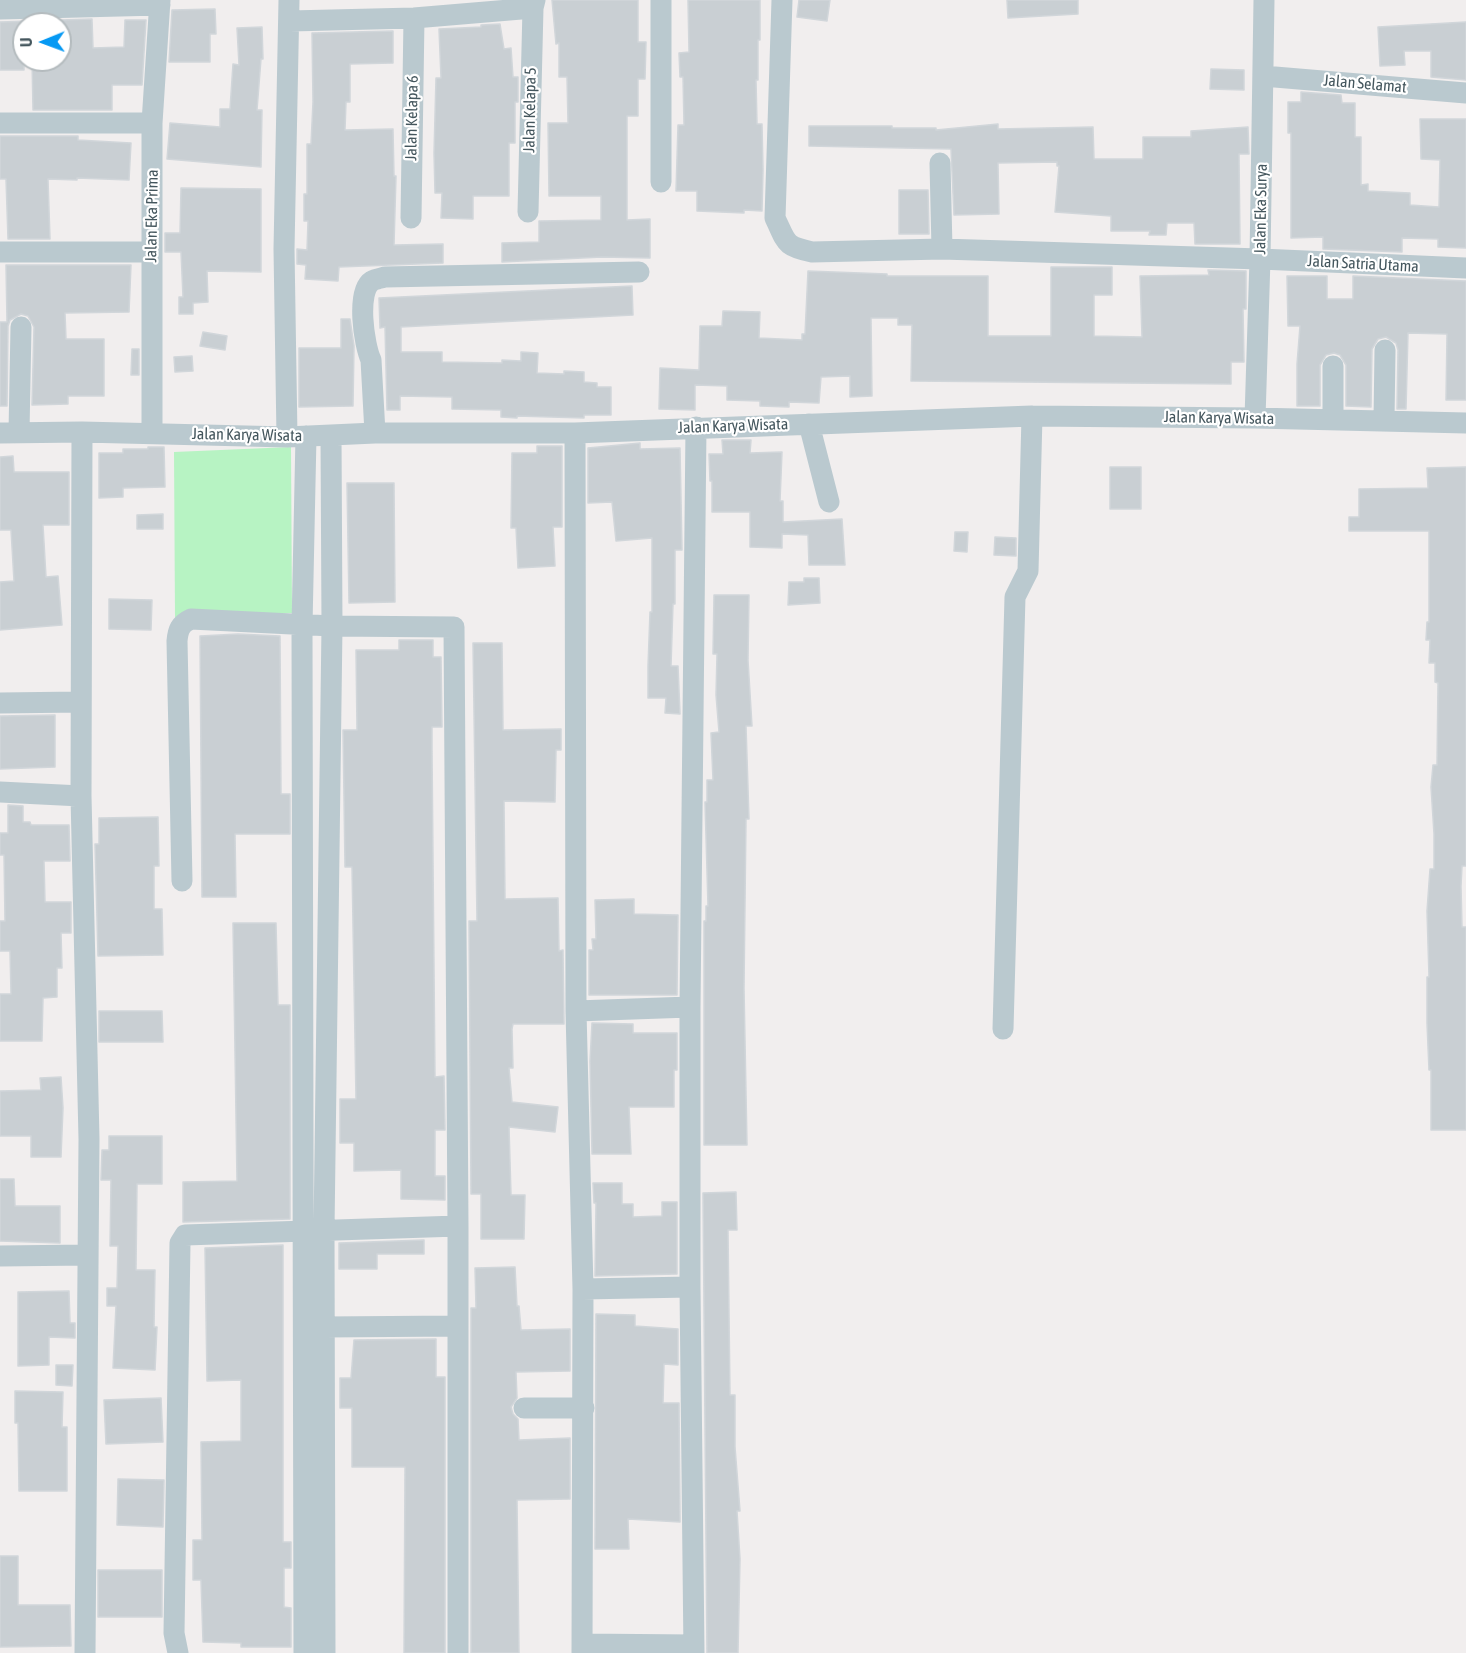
<!DOCTYPE html>
<html>
<head>
<meta charset="utf-8">
<style>
	body { margin:0 }
	#map { position:relative; width:1466px; height:1653px; overflow:hidden; background:#f1eeee; font-family:"Asap Condensed",sans-serif }
	canvas { display:block }
	.north { position:absolute; left:12px; top:12px; width:60px; height:60px; box-sizing:border-box; background:#fff; border:2px solid #b4bbbe; border-radius:50%; rotate:269deg; font-size:16px; font-weight:700; line-height:24px; text-align:center; color:#44565d }
	.north::after { content:''; display:block; margin:auto; width:21px; height:27px; background:#0699f3; clip-path:polygon(50% 0,100% 100%,50% 72%,0 100%) }
</style>
</head>
<body>
<div id="map">
<canvas width="1466" height="1653"></canvas>
<div class="north">U</div>
</div>
<script>
const context = document.querySelector('canvas').getContext('2d');
context.lineJoin = 'round';
function fillPath(path, color) { context.fillStyle = color; context.fill(path, 'evenodd'); }
function stroke(path, color, width, dash) { context.strokeStyle = color; context.lineWidth = width; context.lineCap = dash ? 'butt' : 'round'; context.setLineDash(dash || []); context.stroke(path); }
function drawText(font, color, halo, rows, align = 'center') {
  context.font = font + ' "Asap Condensed",sans-serif'; context.lineWidth = 4.5; context.setLineDash([]); context.textBaseline = 'middle'; context.strokeStyle = halo; context.fillStyle = color; for (const [text, x, y, turn = 0] of rows) {
    context.save(); context.translate(x, y); context.rotate((+turn || 0) * Math.PI / 180); context.textAlign = isNaN(turn) ? turn : align; if (halo) context.strokeText(text, 0, 0); context.fillText(text, 0, 0); context.restore();
  }
}
fillPath(new Path2D(`
	M291,447L292,613L175,618L174,452Z`), '#b7f3c3');
const building = new Path2D(`
	M552,0H638V42H646L645,79H638V116H627V220L650,219V258L602,257L502,262V243L539,242V221L601,220V196H549L548,123H568L567,77H559V43L556,44Z
	M688,0H760V40H758V80H756L757,124H762L763,170L762,211L744,210V213L697,211V191H676L678,125H684L683,77H680L679,53L689,52Z
	M799,0H830L827,21L797,17Z
	M1007,0H1078V14L1008,18Z
	M215,9L216,34H210V62H169L172,10Z
	M92,19L93,48L124,47L125,20H146L142,85H112V110H33L32,60H60V24H24V70H0V22Z
	M1466,22V80L1431,77V51H1404L1405,65L1380,66L1378,27Z
	M500,24L504,49L511,48L513,77H518V102H515V143H509V196H473V219L441,218L442,193H435L434,153L436,78H441L439,29L481,27V25Z
	M262,27L263,59H261L257,110H262L261,167L167,159L170,123L220,127V109H230L233,64L239,65L237,28Z
	M393,31V63L350,64V102H346L345,130L393,129L394,176H396L394,245L443,244V263L339,267L338,281L305,279L306,265L297,264V249L307,250L308,221H304V194H307V144H311L313,102L312,33Z
	M1211,69L1244,70V90L1210,89Z
	M1301,92L1341,95L1342,103H1355V137H1361V185L1368,184V191L1410,193V205L1439,207L1440,160L1421,159L1420,119H1466V248L1438,247V239L1402,238V252L1323,249V237L1291,238V133H1288V102H1301Z
	M998,124V129L1093,127L1094,159H1143V137H1191V131L1248,127L1249,154H1239L1240,244H1195L1194,223H1167L1166,235H1149L1150,231H1111V216L1055,212L1059,166H1057V162L998,163L999,214L954,215L951,149L809,146V126H892V128H936V130Z
	M0,136H78V140L131,143L129,180L77,178V180L48,179L50,239H8L6,179H0Z
	M181,188L261,189V272L207,271L208,302L193,303V314H179V297H183L181,252H165V233H180Z
	M899,190H928L929,234H899Z
	M6,265H131L129,312L65,313L66,339H104V396H68V404L32,405L34,327L28,316L21,314L10,320L8,326L7,406H0V322H7Z
	M1051,267H1112V295H1094V336L1142,337L1140,276L1209,275L1208,270L1246,271V309H1243L1244,362H1231V384L911,381L912,325H898V318H871L872,396L850,397V376L821,377L819,403L789,402V407L760,406V401L727,400V386L695,385V410L659,409L660,368L699,370L700,326H722L723,311L760,312L759,338L802,340V334H805L808,271L887,274V276H988V336H1051Z
	M1287,276H1327V299H1353V276L1466,281V400H1446L1447,334L1408,333L1406,409H1397L1398,350L1396,343L1386,337L1378,339L1372,349L1371,407L1346,406V365L1340,355L1334,353L1326,355L1320,365V406H1297V364L1300,326H1288Z
	M632,286L633,315L401,327V352H442V362L502,363V360L521,361V352L538,353L537,373L564,374V371L584,372V382L597,383V387H611V415H584V418L517,416V418L501,417V410L452,409V397L400,396V410H387L385,327L380,328L379,298Z
	M341,319H350L354,346L353,406L299,407V348H341Z
	M203,332L227,336L225,350L200,346Z
	M132,349H139V375H131Z
	M192,356L193,371L175,372L174,357Z
	M722,440H751L750,453L782,452L780,501H783V522L842,519L845,565H809L808,535L782,534V548L750,547V512H712V481H710L709,454H723Z
	M640,443V449L680,448L682,550H675V604H673L671,666H678L680,714L665,713L666,698H648V666L650,612H652V538L616,541L612,502L588,503V448Z
	M537,446H562V527H553L555,566L518,568L516,528H511L512,453H537Z
	M148,447H164L165,487L123,488V497L99,498V453H123V449H148Z
	M13,456L14,472H69V525H43L46,577L58,576L62,625L0,630V582L14,581L11,530H0V457Z
	M1110,467H1141V509H1110Z
	M1466,467V866H1462L1461,886L1462,927H1466V1130H1431V1070H1429L1427,1023V977H1429L1427,911L1430,869H1434V834L1431,787L1433,765H1437L1438,683L1435,682V663H1429L1430,640H1426L1427,622H1429V531H1349V517H1359V489L1428,488L1427,468Z
	M347,483H394L395,602L349,603Z
	M163,514V529H137V515Z
	M955,532H968L967,552L954,551Z
	M995,537L1016,538V556L994,555Z
	M804,578H819L820,603L788,605L789,582H804Z
	M714,595H749L748,660L752,726H746L749,819H746L744,988L747,1145H704V921H706V906H708L705,802H707V780H713L711,733L719,732L716,695L717,654H713Z
	M109,599L152,600L151,630L109,629Z
	M238,634L280,636L281,794H290V834H235L236,897H202L200,636Z
	M399,640H433V657H441L442,727H432V749L435,1077L444,1076L445,1130H435V1176H445V1200L401,1199V1170L354,1171V1143H340V1099H356L352,867H345L343,730H357L356,650H399Z
	M473,643H502L503,730L561,729V750H556L555,802L504,801L505,899L558,898L559,951L563,950L564,1024H513L512,1029L513,1068H509L512,1102L558,1107L555,1132L509,1127L511,1195H525L524,1239H481V1194H471L469,921H477Z
	M55,715V767L0,769V716Z
	M8,805L23,806V822H30L31,825H69L70,861H44L45,902H71V933H61L62,968H57V997L43,998L42,1041H0V994H11L10,951H0V921H5L4,855H0V833H8Z
	M158,817L159,866H154V909H162L163,955L98,956L95,844H99V818Z
	M634,899V914L678,915L677,995H589V950H593L592,939H596L595,900Z
	M233,923H276L278,1005H290V1219L183,1222V1182L237,1181Z
	M99,1011H162L163,1042H99Z
	M592,1023L633,1024V1033H677V1070H674V1107H629L631,1154H592L590,1061Z
	M61,1077L63,1108L61,1157H31V1136H0V1091L41,1090L40,1078Z
	M109,1136H162V1184H137L136,1270H155L154,1327H157L155,1370L113,1368L116,1306H107V1288H117L118,1246H110L111,1180H101L102,1150H109Z
	M0,1179H14L15,1206H60V1243L0,1241Z
	M593,1183H622V1204H633V1217L662,1216V1202H677V1274L595,1276L596,1203H594Z
	M736,1192L737,1230H728L730,1395H735V1447L740,1511H737L740,1559L738,1653H707L703,1193Z
	M424,1240V1254H377V1269H339V1243Z
	M283,1245V1542H291V1568H284V1607L291,1608V1647H241V1643L203,1642L201,1580H193V1540H202L201,1442L241,1441V1380L207,1381L205,1248Z
	M515,1267L517,1306H519L521,1330L570,1329V1371L516,1372L517,1398L511,1407L513,1414L518,1419L519,1440L570,1438V1499L517,1500L519,1653H471V1308H476L475,1268Z
	M69,1291L70,1323H75V1338L49,1337V1365L18,1366V1292Z
	M596,1314L635,1315V1326L678,1329V1365L664,1364L663,1403H679L680,1522L628,1519L629,1549H595Z
	M436,1339V1377H445V1653H404L405,1467H352V1408H340V1378H351L354,1340Z
	M56,1365H73L72,1386L56,1385Z
	M15,1391L63,1392L62,1427H67V1491H19L18,1423H15Z
	M161,1398L163,1442L106,1444L104,1400Z
	M118,1479L164,1480L163,1527L117,1525Z
	M0,1556H18V1605H70L71,1646L0,1647Z
	M98,1570H162V1617H98Z`);
fillPath(building, '#c9cfd3');
stroke(building, '#d1d6da', 1.5);
stroke(new Path2D(`
	M782,0L775,218C787,243 784,246 812,252L942,249L1260,259L1466,268
	M0,9L160,5
	M290,21L414,18L533,8L535,0
	M1263,76L1466,93
	M0,123H152
	M940,163L942,249
	M661,182V0
	M528,212L533,8
	M411,218L414,18
	M0,252H151
	M1255,418L1260,259L1264,0
	M1333,420V366
	M1384,420L1385,350
	M809,424L829,502
	M19,432L21,327
	M82,432L81,796L89,1139L85,1653
	M0,433L82,432L287,437L375,433H575L1032,416L1255,418L1466,423
	M152,433V123L160,0
	M375,433L371,360C364,345 356,291 372,281C375,279 381,278 385,277L639,272
	M575,433L576,1011L583,1289L582,1653
	M287,437L284,249L289,0
	M0,703L80,702
	M0,792L81,796
	M182,881L177,641C178,630 180,624 191,619L332,626L454,627L458,1226V1653
	M576,1011L690,1007
	M1003,1029L1015,597L1028,571L1032,416
	M0,1256L87,1255
	M583,1289L690,1287
	M324,1327L457,1326
	M524,1408H584
	M582,1644L694,1645
	M178,1653L174,1633L180,1243L185,1235L458,1226
	M304,1653L302,626L306,436
	M325,1653L324,1230L332,626L331,435
	M694,1653L690,1287V1007L696,427`), '#bac9cf', 21);
drawText('16px', '#44565d', '#fff', [
	["Jalan Selamat",1365,84,5],
	["Jalan Kelapa 5",530,110,-89],
	["Jalan Kelapa 6",412,118,-89],
	["Jalan Eka Surya",1261,209,-89],
	["Jalan Eka Prima",152,216,-89],
	["Jalan Satria Utama",1363,264,3],
	["Jalan Karya Wisata",1219,418,1],
	["Jalan Karya Wisata",733,426,-2],
	["Jalan Karya Wisata",247,435,1]
]);
</script>
</body>
</html>
